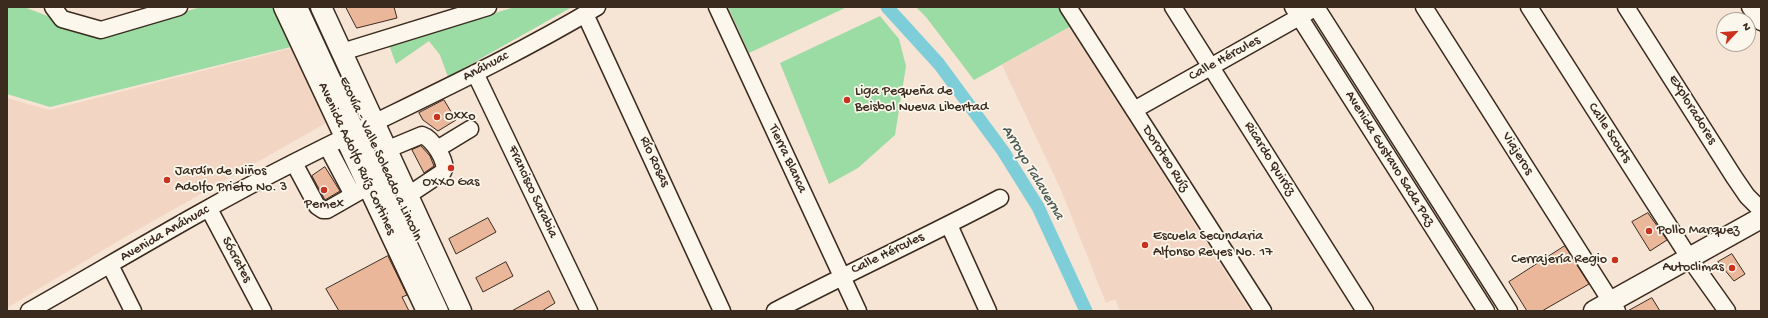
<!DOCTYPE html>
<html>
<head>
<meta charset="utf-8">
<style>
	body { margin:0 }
	#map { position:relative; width:1768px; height:318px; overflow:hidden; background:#f6e4d4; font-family:"Gochi Hand",sans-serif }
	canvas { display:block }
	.frame { position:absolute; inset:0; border:8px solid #3b2a1e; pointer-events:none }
	.north { position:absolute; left:1716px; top:12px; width:40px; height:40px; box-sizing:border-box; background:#fbf7ec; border:1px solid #aea59a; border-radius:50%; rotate:64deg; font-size:11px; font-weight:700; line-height:16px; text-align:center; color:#3b2a1e }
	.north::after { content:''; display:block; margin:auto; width:14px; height:18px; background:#c8321e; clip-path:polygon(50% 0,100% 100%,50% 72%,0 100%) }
</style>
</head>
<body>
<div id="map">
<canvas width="1768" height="318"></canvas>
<div class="frame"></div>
<div class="north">N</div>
</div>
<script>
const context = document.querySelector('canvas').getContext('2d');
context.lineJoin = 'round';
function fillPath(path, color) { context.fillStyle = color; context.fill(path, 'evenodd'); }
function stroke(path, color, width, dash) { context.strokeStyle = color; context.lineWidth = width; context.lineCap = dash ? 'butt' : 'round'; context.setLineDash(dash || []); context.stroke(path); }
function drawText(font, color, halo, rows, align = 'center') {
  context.font = font + ' "Gochi Hand",sans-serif'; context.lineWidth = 3.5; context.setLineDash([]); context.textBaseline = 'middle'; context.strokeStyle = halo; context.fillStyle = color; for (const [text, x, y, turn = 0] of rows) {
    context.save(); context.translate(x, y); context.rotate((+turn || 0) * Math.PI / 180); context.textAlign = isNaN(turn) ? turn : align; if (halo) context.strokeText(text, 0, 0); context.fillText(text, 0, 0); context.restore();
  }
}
fillPath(new Path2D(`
	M1070,27L1147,149L1250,311H1120L1115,299L1106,303L1061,190L1002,65Z
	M292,48L326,123L125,237L7,308V98L49,110Z`), '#f2d6c3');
fillPath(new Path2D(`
	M7,7H24L97,35L157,20L201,7H277L295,46L50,107L7,94Z
	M515,7H572L448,77L440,55L429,41L396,64L389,45Z
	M728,7H847L749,53Z
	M916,7H1062L1073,25L974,80L926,17Z
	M880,16L899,39L906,66L895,135L858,168L829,184L780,63Z`), '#9bdba4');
stroke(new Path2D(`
	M887,7L939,64L1003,151L1038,207L1086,311`), '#7eceda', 13);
const building = new Path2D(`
	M346,7H394L397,18L357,28Z
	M444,100L456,120L438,131L423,120L419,113Z
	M421,146L430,156L434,166L424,173L412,150Z
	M325,167L340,191L325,200L312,176Z
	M1648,213L1667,240L1650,251L1632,222Z
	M488,218L496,232L456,254L449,239Z
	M1565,246L1589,284L1542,311H1527L1509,282Z
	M1732,254L1745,274L1734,281L1718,262Z
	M388,256L407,295L402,297L409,311H339L326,289Z
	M506,262L513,276L483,292L476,278Z
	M549,291L555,303L542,311H512Z
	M1652,298L1660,311H1628Z`);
fillPath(building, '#eab79b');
stroke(building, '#3b2a1e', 1);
const minor = new Path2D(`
	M53,7L62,19L101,30L179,7
	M299,7L440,311
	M717,7L858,311
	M1068,7L1263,311
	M1173,7L1365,311
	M1293,7L1486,311
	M1316,7L1509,311
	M1424,7L1617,311
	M1529,7L1690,259L1727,311
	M1626,7L1734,177L1747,196L1761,210
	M1750,7L1761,22
	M585,14L722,311
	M342,52L488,7
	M475,73L589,311
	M1134,110L1308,12
	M327,146L353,195
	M437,149L470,129
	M386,150L422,135C432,138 449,163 443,172L407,196
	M294,163L317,206L323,210H327L369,186
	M209,209L263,311
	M949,225L988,311
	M110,265L133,311
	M29,311C117,261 204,208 295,162C395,111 500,65 597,7
	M775,311C850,272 926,237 1000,198`);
const major = new Path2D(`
	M284,7L427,311
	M321,7L461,311
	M1594,311L1761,218`);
stroke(minor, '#3b2a1e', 19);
stroke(major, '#3b2a1e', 23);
stroke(minor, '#fbf7ec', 16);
stroke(major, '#fbf7ec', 20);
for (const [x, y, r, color] of [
	[847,100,4,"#c8321e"],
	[437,117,4,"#c8321e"],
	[451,168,4,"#c8321e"],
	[167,180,4,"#c8321e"],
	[324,190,4,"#c8321e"],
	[1649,231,4,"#c8321e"],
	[1145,245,4,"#c8321e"],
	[1615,260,4,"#c8321e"],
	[1732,268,4,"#c8321e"]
]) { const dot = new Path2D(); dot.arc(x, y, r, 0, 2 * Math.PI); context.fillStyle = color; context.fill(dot); stroke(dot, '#fbf7ec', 1.5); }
drawText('14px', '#3b2a1e', '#fbf7ec', [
	["Calle Hércules",1225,59,-29],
	["Anáhuac",486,67,-28],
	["Exploradores",1692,110,58],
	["Calle Scouts",1609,133,57],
	["Viajeros",1517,154,58],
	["Avenida Adolfo Ruíz Cortines",356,159,65],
	["Ecovía - Valle Soleado a Lincoln",380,159,65],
	["Tierra Blanca",787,159,65],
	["Doroteo Ruíz",1165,159,57],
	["Ricardo Quiróz",1269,159,58],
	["Avenida Gustavo Sada Paz",1389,159,58],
	["Río Rosas",654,162,65],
	["Francisco Sarabia",532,192,65],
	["Avenida Anáhuac",165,234,-30],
	["Calle Hércules",888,254,-26],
	["Sócrates",236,260,62]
]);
drawText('14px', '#3b2a1e', '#fbf7ec', [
	["Liga Pequeña de",855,92],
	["Beisbol Nueva Libertad",855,108],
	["Oxxo",445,117],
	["Jardín de Niños",175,172],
	["Adolfo Prieto No. 3",175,188],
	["OXXO Gas",451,183,"center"],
	["Pemex",324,205,"center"],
	["Pollo Marquez",1657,231],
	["Escuela Secundaria",1153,237],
	["Alfonso Reyes No. 17",1153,253],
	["Cerrajería Regio",1607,260,"right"],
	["Autoclimas",1724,268,"right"]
], 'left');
drawText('italic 15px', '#4f5b56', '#fbf7ec', [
	["Arroyo Talaverna",1032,173,59]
]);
</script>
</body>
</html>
